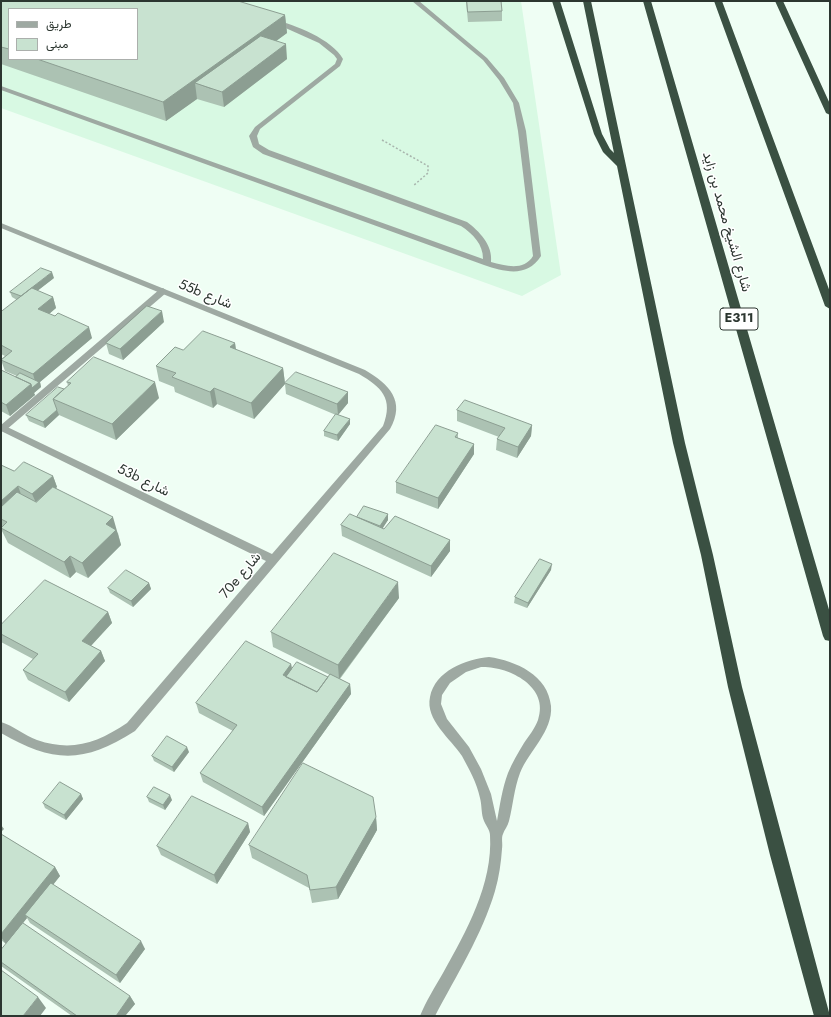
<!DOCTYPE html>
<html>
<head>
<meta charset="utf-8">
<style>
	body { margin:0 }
	#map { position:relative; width:831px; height:1017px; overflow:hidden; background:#effef4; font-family:Jost,Vazirmatn,sans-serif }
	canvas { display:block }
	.frame { position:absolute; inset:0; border:2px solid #2c3630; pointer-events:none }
	.legend { position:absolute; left:8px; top:8px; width:130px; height:52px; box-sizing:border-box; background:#fff; border:1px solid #abafac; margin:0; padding:5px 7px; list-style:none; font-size:12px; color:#2c3630 }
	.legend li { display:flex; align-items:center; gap:8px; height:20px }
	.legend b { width:20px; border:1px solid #abafac }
</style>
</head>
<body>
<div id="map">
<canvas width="831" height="1017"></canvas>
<div class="frame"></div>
<ul class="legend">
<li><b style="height:5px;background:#9ea9a2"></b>طريق</li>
<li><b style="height:11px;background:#c8e2d0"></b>مبنى</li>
</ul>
</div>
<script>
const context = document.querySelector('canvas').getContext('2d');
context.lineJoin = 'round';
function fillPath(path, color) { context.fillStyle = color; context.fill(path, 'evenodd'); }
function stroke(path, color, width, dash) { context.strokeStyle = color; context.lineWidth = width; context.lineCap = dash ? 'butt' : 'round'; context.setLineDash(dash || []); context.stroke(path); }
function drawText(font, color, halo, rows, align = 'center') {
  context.font = font + ' Jost,Vazirmatn,sans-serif'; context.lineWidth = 3; context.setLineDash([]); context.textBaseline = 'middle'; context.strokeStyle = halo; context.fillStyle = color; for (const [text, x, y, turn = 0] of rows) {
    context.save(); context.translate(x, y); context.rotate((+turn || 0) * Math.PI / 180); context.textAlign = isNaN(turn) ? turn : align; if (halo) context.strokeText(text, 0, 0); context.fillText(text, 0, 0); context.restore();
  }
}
fillPath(new Path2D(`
	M1,1H521L561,275L522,296L1,108ZM9,9H137V59H9Z`), '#d8f9e3');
stroke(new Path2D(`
	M382,140L428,166V173L413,186`), '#a8b5ad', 1.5, [2, 2]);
fillPath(new Path2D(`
	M412,1H419L487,58L504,78L519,103L526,131L541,256C527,278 505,272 484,265L1,90V86L483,259C483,244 473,234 461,226L263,154L253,147L249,136L255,127L335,64L337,59L334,55L319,43L270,21L273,19C295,25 332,39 343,59L340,66L260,129L257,136L259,144L269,150L467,222C479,231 493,245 491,262C506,266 524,271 533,256L518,131L513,103L499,80L483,60Z
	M163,288L167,291L166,293L6,430L1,431V425L160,289Z`), '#9ea9a2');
fillPath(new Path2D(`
	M1,223L365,370C389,384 406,401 390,429L135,731C84,764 53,763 1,733V722C14,726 24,735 37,740C72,752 97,743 127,723L266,561L1,431V424L272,554L383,426C394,398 381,387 359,374L1,228Z
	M489,657C516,661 548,675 551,706C553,731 529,751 520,773C514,789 513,805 509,821C508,826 504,830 503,834C501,838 503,844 502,849C501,863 499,877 495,891C482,935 456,976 435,1016H420C426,1001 435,987 443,973C466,932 493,884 490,835C490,830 486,826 484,821C481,814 482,805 480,798C477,783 469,769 462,756C451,739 425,720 430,697C435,671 466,659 489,657ZM481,667C508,666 550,686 538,720C535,728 529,736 524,743C518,753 512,763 508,773C502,789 500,805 497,821L491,794L481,769L469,747L447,719L441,704L442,695L450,683L466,672Z`), '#9ea9a2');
fillPath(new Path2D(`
	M552,1H560L602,134L610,149L614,153L583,1H591L685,443L713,555L742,687L830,1016H814L770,855L728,687L701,555L673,443L617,166L603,152L594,134Z
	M643,1H651L830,613V641L825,640L823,636Z
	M714,1H722L830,292V309L825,306Z
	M775,1H783L830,104V115L826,113Z`), '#3a5042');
fillPath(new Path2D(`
	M1,1L285,15L287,33L276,41L287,59L224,107L197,99L166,121L1,64ZM9,9L137,59H9Z
	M466,1H501L502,11V21L468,22Z
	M54,278L37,291L53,297L56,308L49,314L92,338L40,382L41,387L34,393L35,395L10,416L1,411V370L16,377L17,376L5,371L1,360V359L5,356L1,354V312L17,300L12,297L10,292Z
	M164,322L123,360L109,354L106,343Z
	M235,343L236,350L283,368L285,383L348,403L338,415L350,424L338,441L324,436V431L336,415L286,394L285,384L254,419L217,404L213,408L175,392L174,387L159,381L156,366L183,350Z
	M67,382L159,398L116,440L59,415L45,428L29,421L26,415L64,389L68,386Z
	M457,410L532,425L531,436L517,458L496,450L497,439L499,437L457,421Z
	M458,433V438L474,444V454L438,509L396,493V482Z
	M1,465L14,471L53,476L57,487L56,488L118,533L121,545L88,578L76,572L70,578L8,543L2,531L1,530Z
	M388,514V520L382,528L384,529L450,540V551L431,577L342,536L341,525L357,517Z
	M551,570L527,608L514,603L515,597Z
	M149,583L151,589L133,607L110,593L108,588Z
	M399,598L340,679L350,684L351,694L264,816L203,782L200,773L233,731L199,713L196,703L291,664L292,669L328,677L330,675L273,647L271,632Z
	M108,612L112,623L91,646L101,651L105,661L69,702L28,680L23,670L33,659L1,642V625Z
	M189,752L174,772L154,761L152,756Z
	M81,794L83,799L66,820L45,808L43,803Z
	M147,797L172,800L165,810L149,802Z
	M376,817L377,830L338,899L312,903L309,888L252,858L249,845Z
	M248,823L250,832L217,884L161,855L157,846Z
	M1,834L55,867L60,876L53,885L145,949L120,983L30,923L27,918L6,944L1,940Z
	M1,950L130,996L135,1004L125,1016H72L1,966Z`), '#acc2b3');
fillPath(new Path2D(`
	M285,15L287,33L211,89L195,83L197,99L166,121L163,102Z
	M286,44L287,59L224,107L222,92Z
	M52,272L54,278L23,302L21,296Z
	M53,297L56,308L42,320L38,309Z
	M162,311L164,322L123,360L120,349Z
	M89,327L92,338L40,382L41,387L34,393L35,395L10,416L6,405L31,384L36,385L33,374Z
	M235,343L237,358L230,347Z
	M283,368L285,384L254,419L251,403Z
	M155,382L159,398L116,440L112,424Z
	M214,388L217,404L213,408L210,392Z
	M348,392V403L338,415L337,404Z
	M57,410L59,415L45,428L43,422Z
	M350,419V424L338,441L337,435Z
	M532,425L531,436L517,458L518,447Z
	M474,444V454L438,509V498Z
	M53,476L57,487L37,505L32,494Z
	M18,486L22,497L1,516V501Z
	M388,514V520L381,531L380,526Z
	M113,517L121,545L88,578L82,563L106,524Z
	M450,540V551L431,577V566Z
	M70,556L76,572L70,578L64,562Z
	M552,564L551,570L527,608L528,603Z
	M398,582L399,598L339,679L338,665Z
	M149,583L151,589L133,607L131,601Z
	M108,612L112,623L86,651L82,641Z
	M101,651L105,661L69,702L65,692Z
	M291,664L293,674L287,682L283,675Z
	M350,684L351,694L264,816L262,807Z
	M187,747L189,752L174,772L172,767Z
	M81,794L83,799L66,820L64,815Z
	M170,795L172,800L165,810L163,805Z
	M376,817L377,830L338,899L336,887Z
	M248,823L250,832L217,884L214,875Z
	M1,825L4,829L1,832Z
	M55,867L60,876L27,917L25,915L27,918L6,944L1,937V934Z
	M141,941L145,949L120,983L116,975Z
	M130,996L135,1004L125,1016H116Z
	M38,997L46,1008L40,1016H23Z`), '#8c9e92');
const building = new Path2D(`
	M1,1H238L285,15L163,102L37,59H137V9H9V49L1,47Z
	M467,1H501L502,11L468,12Z
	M261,36L286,44L222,92L195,83Z
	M41,268L52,272L21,296L10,292Z
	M32,288L53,297L38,309L55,316L58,313L89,327L33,374L1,360L12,351L1,345V312Z
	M147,306L162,311L120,349L106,343Z
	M203,331L235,343L230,347L283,368L251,403L214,388L210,392L172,377L176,373L156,366L175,347L183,350Z
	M94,357L155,382L112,424L53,399L71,383L67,382Z
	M1,370L31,384L6,405L1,402Z
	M296,372L348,392L337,404L285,383Z
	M20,373L39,382L32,388L31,384L16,377Z
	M58,387L64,389L53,399L57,410L43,422L26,415Z
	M465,400L532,425L518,447L497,439L505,428L457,410Z
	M336,414L350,419L337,435L324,431Z
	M436,425L458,433L455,437L474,444L438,498L396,482Z
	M24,462L53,476L32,494L18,486L1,501V465L14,471Z
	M53,487L113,517L106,524L116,530L82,563L70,556L64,562L1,528L7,522L1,519V507L17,492L36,502Z
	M364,506L388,514L380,526L357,517Z
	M350,514L384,529L395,516L450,540L431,566L341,525Z
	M334,553L398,582L338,665L271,632Z
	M540,559L552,564L528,603L515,597Z
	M126,570L149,583L131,601L108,588Z
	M45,580L108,612L82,641L101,651L65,692L23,670L38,654L1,634V625Z
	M246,641L291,664L283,675L317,692L330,674L350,684L262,807L200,773L237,725L196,703Z
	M297,662L328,677L317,692L286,677Z
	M167,736L187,747L172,767L152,756Z
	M303,763L373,797L376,817L336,887L310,890L307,875L249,845Z
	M60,782L81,794L64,815L43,803Z
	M154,787L170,795L163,805L147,797Z
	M192,796L248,823L214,875L157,846Z
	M1,834L55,867L1,934Z
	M51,883L141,941L116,975L25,915Z
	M23,923L130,996L116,1016H77L1,962V950Z
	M1,970L38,997L23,1016H1Z`);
fillPath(building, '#c8e2d0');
stroke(building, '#8c9e92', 1);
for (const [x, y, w] of [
	[739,319,38]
]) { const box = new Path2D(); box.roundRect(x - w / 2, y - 11, w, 22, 3); context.fillStyle = '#fff'; context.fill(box); stroke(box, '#2c3630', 1); }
drawText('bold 13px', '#2c3630', null, [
	["E311",739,319]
]);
drawText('14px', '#2c3630', '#fff', [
	["شارع الشيخ محمد بن زايد",726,222,74],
	["55b شارع",205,295,22],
	["53b شارع",143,481,26],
	["70e شارع",241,576,-50]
]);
</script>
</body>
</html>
